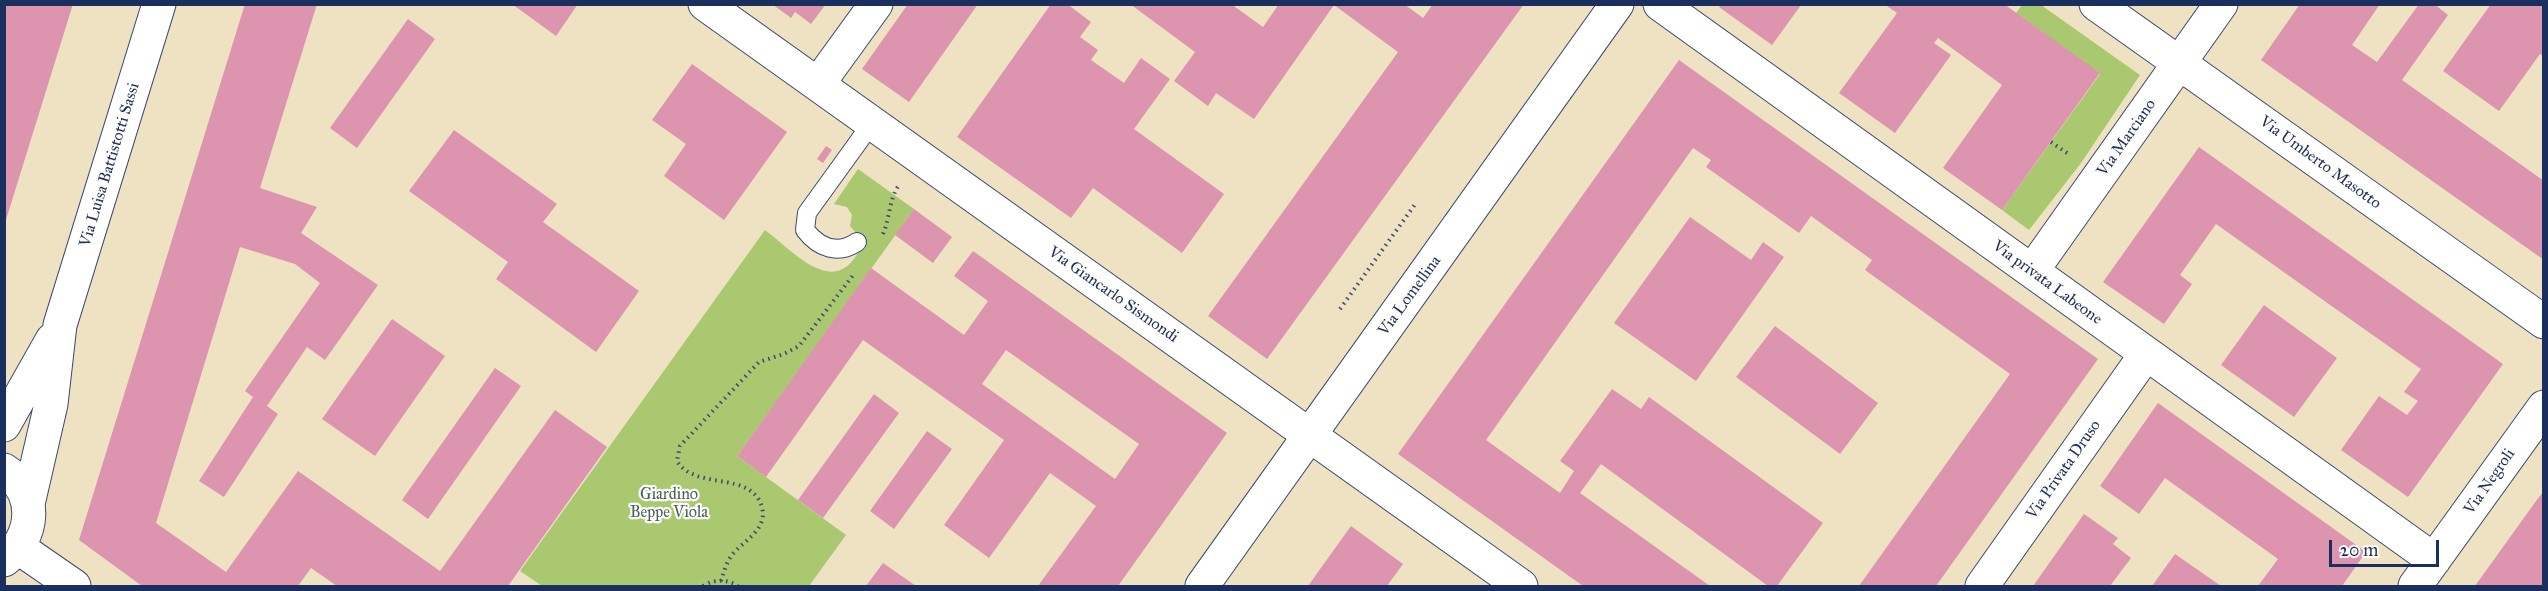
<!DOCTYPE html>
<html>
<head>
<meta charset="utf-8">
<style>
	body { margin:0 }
	#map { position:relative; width:2548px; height:591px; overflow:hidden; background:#eee2c3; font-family:"IM FELL Great Primer",serif }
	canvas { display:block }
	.frame { position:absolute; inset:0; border:6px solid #1b2f5e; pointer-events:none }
	.scale { position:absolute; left:2329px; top:540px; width:110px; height:27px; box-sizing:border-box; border:3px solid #1b2f5e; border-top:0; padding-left:8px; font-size:18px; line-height:21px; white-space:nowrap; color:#1b2f5e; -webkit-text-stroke:4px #fdfcf7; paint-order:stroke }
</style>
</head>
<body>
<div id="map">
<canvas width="2548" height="591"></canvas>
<div class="frame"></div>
<div class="scale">20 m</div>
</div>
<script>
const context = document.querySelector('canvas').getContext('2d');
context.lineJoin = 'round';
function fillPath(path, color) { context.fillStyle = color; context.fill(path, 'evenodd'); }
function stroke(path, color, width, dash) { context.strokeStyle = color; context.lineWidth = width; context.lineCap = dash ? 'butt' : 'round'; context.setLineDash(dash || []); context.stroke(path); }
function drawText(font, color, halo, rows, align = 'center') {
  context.font = font + ' "IM FELL Great Primer",serif'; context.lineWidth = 4.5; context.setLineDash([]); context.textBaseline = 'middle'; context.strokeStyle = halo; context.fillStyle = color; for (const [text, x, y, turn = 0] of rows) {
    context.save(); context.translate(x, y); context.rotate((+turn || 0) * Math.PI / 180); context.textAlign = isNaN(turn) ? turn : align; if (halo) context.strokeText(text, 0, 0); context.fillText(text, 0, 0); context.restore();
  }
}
fillPath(new Path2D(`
	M2022,5H2041L2140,75L2081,163L2029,230L2002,210L2100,74L2016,13Z
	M858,169L914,209L737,456L846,535L809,586H542L520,571L765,230C794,252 835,300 860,249L857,234L850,226L852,215L847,207L834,204Z`), '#aac870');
fillPath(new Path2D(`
	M5,4H73L5,223H4Z
	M245,4H317L260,188L317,207L301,233L378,285L325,360L307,347L267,406L278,414L224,497L199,481L253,397L245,391L320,283L295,264L240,247L156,523L226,572L298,471L440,571L555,410L607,447L508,586H337L311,568L298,586H142L79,540Z
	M512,4H578L556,36Z
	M772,4H826L811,24L795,12L791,18Z
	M908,4H978L909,102L862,69Z
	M1051,4H1067L1091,22L1080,37L1098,50L1091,60L1124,83L1141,58L1170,79L1134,129L1224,194L1182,253L1093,188L1071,218L957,137Z
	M1130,4H1231L1263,27L1279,4H1404L1423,18L1433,4H1524L1267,359L1208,316L1398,52L1334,5L1254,119L1216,93L1208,106L1174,81L1195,52Z
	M1884,4H2004L2100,73L2002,210L1943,168L2002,85L1938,38L1934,43L1951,55L1895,133L1839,93L1897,13Z
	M2300,4H2380L2352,45L2377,62L2419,4H2434L2448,15L2402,80L2544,181V260L2261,60Z
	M2491,4H2544V57L2540,54L2499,111L2443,71Z
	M1721,5H1801L1772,45L1719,7Z
	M408,19L435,39L357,148L330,128Z
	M1679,60L2098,359L1936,586H1859L2010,374L1865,270L1872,260L1811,216L1799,233L1706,167L1711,160L1693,148L1486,440L1560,493L1574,471L1560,461L1612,389L1641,409L1649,397L1823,523L1777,586H1768L1601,464L1580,493L1710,586H1583L1398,454Z
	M692,64L787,132L724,220L664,176L686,144L652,120Z
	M454,130L557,204L543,222L639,291L596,352L496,279L508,262L409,191Z
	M826,146L832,150L823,163L817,159Z
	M2199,147L2503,364L2408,497L2341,450L2379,396L2407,415L2418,401L2404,392L2421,369L2357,324L2216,224L2180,275L2192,284L2164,324L2103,282Z
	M914,209L952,237L933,263L895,235Z
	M1690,217L1751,260L1763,242L1784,257L1696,381L1614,323Z
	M973,251L1227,433L1118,586H1038L1096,506L1050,473L989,558L944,525L1004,440L863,340L766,477L737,456L871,268L964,335L988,301L954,276ZM1006,350L1139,444L1115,479L982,384Z
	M2264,305L2337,358L2294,417L2221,365Z
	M392,319L445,356L375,456L322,419Z
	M1775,326L1878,403L1840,454L1736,377Z
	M495,368L521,386L428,519L402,500Z
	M874,394L899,413L823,518L798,500Z
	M2158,403L2366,552L2342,586H2258L2278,559L2165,478L2139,514L2100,486Z
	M927,431L952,449L894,529L870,511Z
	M2544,491V586H2475L2536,501Z
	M2084,514L2118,538L2113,544L2131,558L2110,586H2033Z
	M1351,526L1403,564L1387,586H1308Z
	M2175,554L2221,586H2152Z
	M883,563L916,586H866Z`), '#dd94af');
const lane = new Path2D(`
	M857,242C838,255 819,248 805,230L807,213L872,123`);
const street = new Path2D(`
	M705,4L1521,586
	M1660,4L2434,560
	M2096,4L2544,322
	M818,84L876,4
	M2032,271L2221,4
	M4,425L52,340
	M4,470C39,492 35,538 4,560
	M28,504L51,404L60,325L159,4
	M19,548L74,586
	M1982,586L2146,354
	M2415,586L2544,407`);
const secondary = new Path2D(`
	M1202,586L1617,4`);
stroke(lane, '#3b4a6d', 20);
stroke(street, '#3b4a6d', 35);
stroke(secondary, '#3b4a6d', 35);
stroke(new Path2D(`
	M2051,142L2070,155
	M883,234C890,218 889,199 899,185
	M1340,309L1416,203
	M721,581C724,572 726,563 732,555C743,541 768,530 762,507C751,470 695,491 677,461L680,446L759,362L784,354L799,346L854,274
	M703,586C714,579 727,579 738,586`), '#3b4a6d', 4, [1.5, 4.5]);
stroke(lane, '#fff', 18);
stroke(street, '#fff', 33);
stroke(secondary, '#fff', 33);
drawText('16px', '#1b2f5e', '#fdfcf7', [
	["Via Marciano",2127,138,-55],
	["Via Umberto Masotto",2320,163,36],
	["Via Luisa Battistotti Sassi",110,165,-73],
	["Via privata Labeone",2047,283,36],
	["Via Giancarlo Sismondi",1113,295,35],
	["Via Lomellina",1410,296,-54],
	["Via Privata Druso",2064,470,-55],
	["Via Negroli",2490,482,-55]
]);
drawText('16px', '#465d63', '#fdfcf7', [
	["Giardino",669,495],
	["Beppe Viola",669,513]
]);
</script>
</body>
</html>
